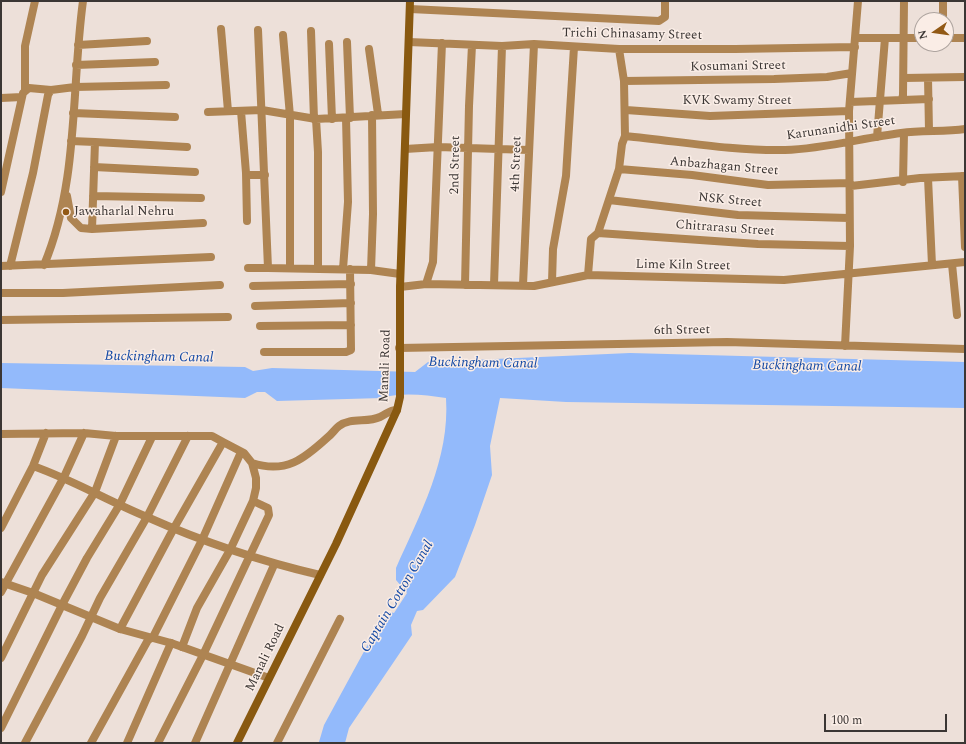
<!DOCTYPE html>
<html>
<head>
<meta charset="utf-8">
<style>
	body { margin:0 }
	#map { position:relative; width:966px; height:744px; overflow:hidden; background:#ede0d9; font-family:Spectral,serif }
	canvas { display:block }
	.frame { position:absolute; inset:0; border:2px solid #3b3634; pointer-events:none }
	.north { position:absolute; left:914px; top:12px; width:40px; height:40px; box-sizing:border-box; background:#faede6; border:1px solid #aea49f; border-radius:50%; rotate:257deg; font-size:11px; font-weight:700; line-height:16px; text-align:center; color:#3b3634 }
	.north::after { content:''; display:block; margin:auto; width:14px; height:18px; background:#925915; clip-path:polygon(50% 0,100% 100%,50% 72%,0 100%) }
	.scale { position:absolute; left:824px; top:714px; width:123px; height:18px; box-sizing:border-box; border:2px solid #3b3634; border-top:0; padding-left:5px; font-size:12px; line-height:14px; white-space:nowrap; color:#3b3634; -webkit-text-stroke:3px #faede6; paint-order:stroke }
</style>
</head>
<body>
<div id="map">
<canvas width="966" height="744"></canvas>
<div class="frame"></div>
<div class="north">N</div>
<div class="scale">100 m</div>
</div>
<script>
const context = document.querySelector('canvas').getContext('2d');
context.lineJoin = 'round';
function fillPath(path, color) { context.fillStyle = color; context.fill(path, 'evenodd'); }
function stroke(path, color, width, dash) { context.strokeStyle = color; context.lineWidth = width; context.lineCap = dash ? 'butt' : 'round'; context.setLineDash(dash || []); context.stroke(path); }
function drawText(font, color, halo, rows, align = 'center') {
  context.font = font + ' Spectral,serif'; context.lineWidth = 3; context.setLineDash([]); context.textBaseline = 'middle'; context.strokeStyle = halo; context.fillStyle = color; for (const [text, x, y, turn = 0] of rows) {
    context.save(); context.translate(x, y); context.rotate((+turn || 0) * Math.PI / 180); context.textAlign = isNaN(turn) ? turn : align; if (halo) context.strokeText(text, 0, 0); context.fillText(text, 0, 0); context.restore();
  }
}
fillPath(new Path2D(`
	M630,353L965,362V408L566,402L500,398L490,446L492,475L475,525L455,577L423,610L417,611L411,625L412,635L349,728L345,743L319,742L324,725L386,611L394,613L407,593L396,580V568C420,514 450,459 446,398C425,395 402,392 382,398L277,401L265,392H257L245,398L1,388V363L245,367L253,371L272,368L415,372L428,362Z`), '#93bafb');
stroke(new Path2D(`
	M943,1V20
	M410,9L659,21L665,17V1
	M221,29L228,111
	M258,30L268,268L371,270L400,274
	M311,31L314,119
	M283,35L290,116V268
	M856,38H922
	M946,38H965
	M347,42L350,118
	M409,42L502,46L534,44L619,49H735L855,47
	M329,44L332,119
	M78,45L147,41
	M369,49L378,114
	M76,65L155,62
	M904,78L965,77
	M928,78L929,131
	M624,81L774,79L827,77L852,73
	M25,90V46L35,1
	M1,98L22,97
	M902,99L903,95L904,1
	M850,102L929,99
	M626,110L710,116L849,111
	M241,111L246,173L249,175H265
	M208,112L262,110L316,119L406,114
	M73,113L175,117
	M316,119L318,152V269
	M625,136C678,141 731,151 785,150C824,149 862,138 901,133C922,130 944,132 965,129
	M877,137L885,38
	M71,141L95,142L92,229
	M95,142L187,147
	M405,149L438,147L529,150
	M94,167L195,172
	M619,169L692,175L768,185L850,183
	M246,173L247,221
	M962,176L965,247
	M928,178L932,265
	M903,182L904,133
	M851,186L920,178L965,176
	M1,192L23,93L29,88L51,90
	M67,196L71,218L81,228L92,229L203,223
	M93,196L201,198
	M609,200L738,215L849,218
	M598,233L758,244L850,246
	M952,264L957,315
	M44,265C79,182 71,89 83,1
	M1,266L211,257
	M10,266L33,173L48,95L51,90L75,87L166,85
	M248,268H268
	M343,269L348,202L346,118
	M371,270L373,214L372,115
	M588,275L591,239L598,233L619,169L622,144L625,136L624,81L619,49
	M552,282L553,249L566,176L574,47
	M426,284L433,262L442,43
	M465,285L469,106L472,45
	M494,285L502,46
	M523,285L534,44
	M253,286L351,284
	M400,287L426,284L534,286L588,275L784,280L965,262
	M1,293H63L220,285
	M255,306L351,303
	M1,320L228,317
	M260,326L351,325
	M845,346L850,246L849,111L858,1
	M399,348L727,342L965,349
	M264,352H346L351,350L350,269
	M1,434L84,433L116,436H212L223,442L174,528L120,629
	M252,463C286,474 304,459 328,437C332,434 335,429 339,426C351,417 367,423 380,417C387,414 389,410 397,410
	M33,466C73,480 108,501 147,517C203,542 260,561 320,575
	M1,528L33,466L46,433
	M1,592L64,477L84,433
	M182,647L197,608L230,550L253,501L256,488V478L252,463L244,453L223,442
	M1,658L42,575L95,492L116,436
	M1,728L62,605L87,558L120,504L152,437
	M25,743L82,636L100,598L147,517L188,436
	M91,743L148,640L153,637L202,540L241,452
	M127,743L171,643
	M158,743L203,655L269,515L268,508L253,501
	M195,743L274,565
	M277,743L340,619`), '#ae8452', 8);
stroke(new Path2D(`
	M1,582L33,593L120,629L171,643L269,678`), '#ae8452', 8);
stroke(new Path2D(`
	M237,743L336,544L397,410L400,397V287L410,1`), '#895910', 8);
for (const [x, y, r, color] of [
	[66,212,4,"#925915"]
]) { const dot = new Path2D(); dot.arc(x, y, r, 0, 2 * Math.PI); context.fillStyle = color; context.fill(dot); stroke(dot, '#faede6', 1.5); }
drawText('13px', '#3b3634', '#faede6', [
	["Trichi Chinasamy Street",632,35,1],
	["Kosumani Street",738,67,-1],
	["KVK Swamy Street",737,101],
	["Karunanidhi Street",841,129,-8],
	["4th Street",517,164,-88],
	["2nd Street",456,165,-89],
	["Anbazhagan Street",724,167,5],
	["NSK Street",730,201,5],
	["Chitrarasu Street",725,229,4],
	["Lime Kiln Street",683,266,1],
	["6th Street",682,331,-1],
	["Manali Road",386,366,-88],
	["Manali Road",266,658,-64]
]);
drawText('13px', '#3b3634', '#faede6', [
	["Jawaharlal Nehru",74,212]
], 'left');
drawText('italic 14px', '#1349a5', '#faede6', [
	["Buckingham Canal",159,358,1],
	["Buckingham Canal",483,364,1],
	["Buckingham Canal",807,367,1],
	["Captain Cotton Canal",398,597,-59]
]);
</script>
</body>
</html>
